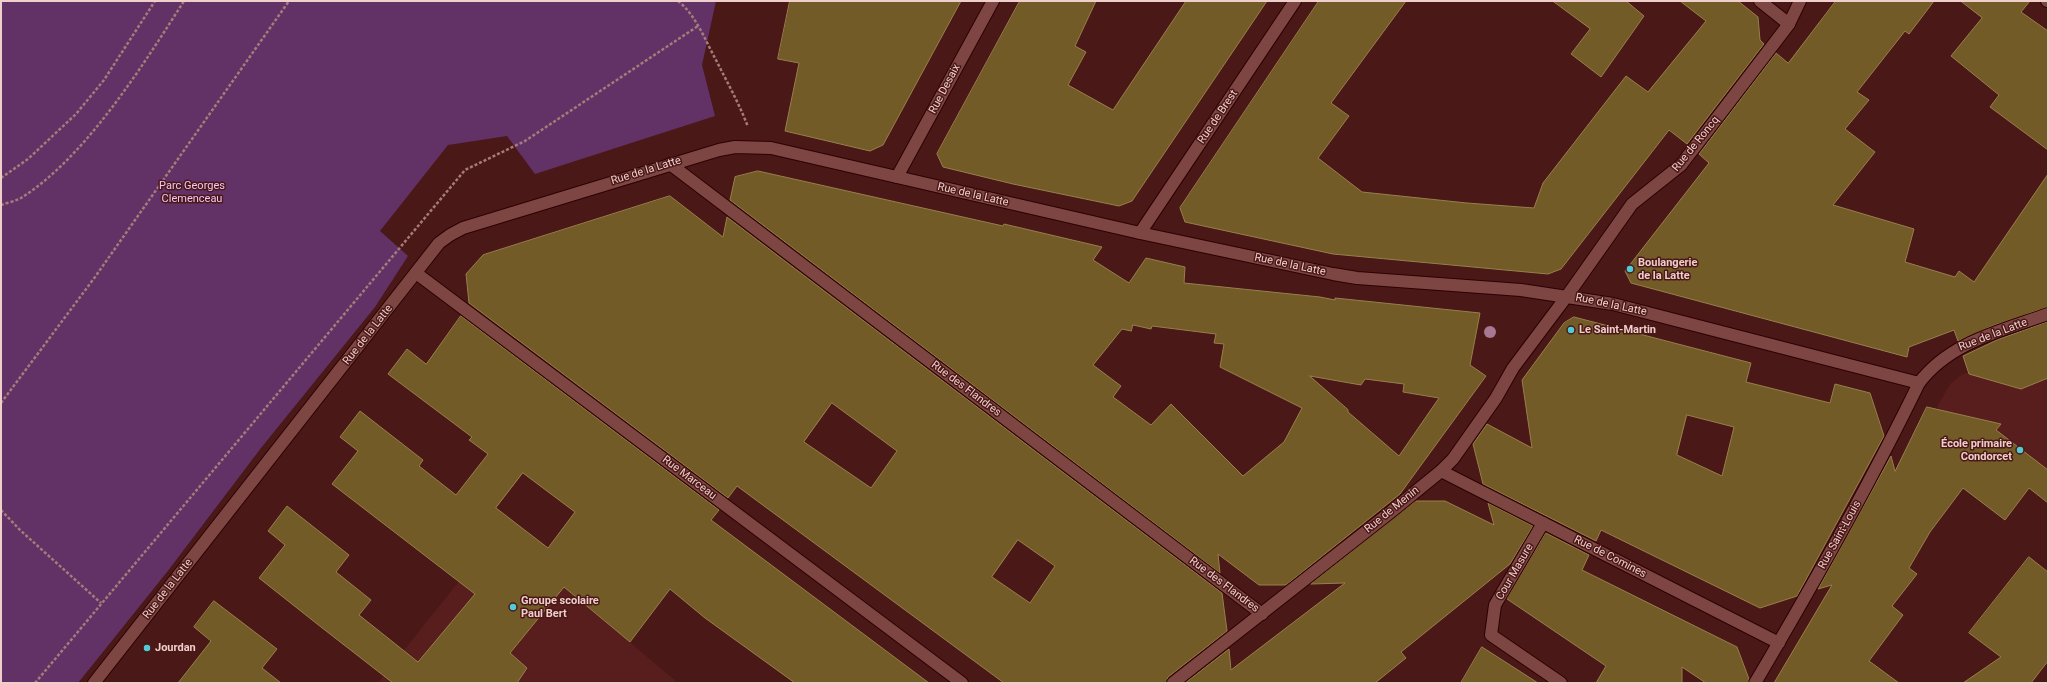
<!DOCTYPE html>
<html>
<head>
<meta charset="utf-8">
<style>
	body { margin:0 }
	#map { position:relative; width:2049px; height:684px; overflow:hidden; background:#4a1817; font-family:Roboto,sans-serif }
	canvas { display:block }
	.frame { position:absolute; inset:0; border:2px solid #f0cecb; pointer-events:none }
</style>
</head>
<body>
<div id="map">
<canvas width="2049" height="684"></canvas>
<div class="frame"></div>
</div>
<script>
const context = document.querySelector('canvas').getContext('2d');
context.lineJoin = 'round';
function fillPath(path, color) { context.fillStyle = color; context.fill(path, 'evenodd'); }
function stroke(path, color, width, dash) { context.strokeStyle = color; context.lineWidth = width; context.lineCap = dash ? 'butt' : 'round'; context.setLineDash(dash || []); context.stroke(path); }
function drawText(font, color, halo, rows, align = 'center') {
  context.font = font + ' Roboto,sans-serif'; context.lineWidth = 3; context.setLineDash([]); context.textBaseline = 'middle'; context.strokeStyle = halo; context.fillStyle = color; for (const [text, x, y, turn = 0] of rows) {
    context.save(); context.translate(x, y); context.rotate((+turn || 0) * Math.PI / 180); context.textAlign = isNaN(turn) ? turn : align; if (halo) context.strokeText(text, 0, 0); context.fillText(text, 0, 0); context.restore();
  }
}
fillPath(new Path2D(`
	M2048,342V493L1937,407L1950,384L1961,375Z
	M499,531L678,683H378Z`), '#581e1d');
fillPath(new Path2D(`
	M1,1H716L702,65L715,116L535,174L507,136L448,145L380,231L408,256L375,307L261,448L167,572L78,683H1Z`), '#623166');
const building = new Path2D(`
	M790,1H961L883,145L870,151L785,131L799,63L778,59Z
	M1020,1H1096L1075,46L1086,52L1068,85L1113,110L1186,1H1267L1132,201L1119,206L1013,184L943,167L937,154Z
	M1319,1H1406L1331,103L1349,116L1318,158L1362,192L1467,203L1534,208L1543,183L1626,76L1648,92L1706,21L1680,1H1738L1758,17L1760,40L1764,44L1687,144L1669,130L1561,269L1548,274L1333,254L1185,222L1180,208Z
	M1553,1H1626L1644,16L1601,77L1571,54L1590,29Z
	M1836,1H1934L1909,34L1905,31L1857,92L1869,100L1845,129L1875,152L1833,205L1914,229L1905,262L1955,277L1959,271L1974,282L2048,174V307L1992,326L1958,341L1954,330L1909,347L1907,357L1631,283L1625,271L1709,163L1699,154L1776,53L1788,63Z
	M1961,1H2030L2021,12L2048,31V150L1990,107L1999,95L1951,56L1982,18Z
	M758,171L1003,226L1004,224L1102,247L1093,260L1129,283L1146,258L1185,267L1184,283L1320,297L1335,300V298L1480,313L1470,365L1486,376L1400,494L1286,585H1259L1218,554L1220,573L730,200L735,177ZM1133,325L1151,329L1152,326L1216,334L1214,343L1224,344L1220,367L1302,408L1284,442L1243,476L1171,404L1151,425L1113,397L1121,386L1093,365L1122,329L1131,331ZM1310,376L1361,385L1365,379L1404,384L1403,392L1439,398L1399,456L1348,412V410Z
	M670,196L723,237L727,217L1222,593L1227,631L1168,677L1166,683H1004L737,486L728,498L469,303L466,274L483,255ZM832,403L897,451L871,488L804,442ZM1018,540L1055,566L1030,603L992,577Z
	M461,316L719,510L711,520L929,683H795L705,618L670,589L630,642L564,587L510,653L527,668L517,683H393L321,627L259,578L285,545L268,531L287,506L349,555L336,572L371,600L359,615L418,662L475,594L332,484L358,451L340,437L360,411L423,460L419,466L456,495L488,454L469,440L472,437L388,374L407,349L426,364ZM523,473L575,512L548,548L496,508Z
	M1574,317L1751,363L1746,382L1830,403L1835,384L1870,393L1884,436L1797,596L1760,608L1601,530L1596,541L1483,484L1473,444L1487,424L1532,448L1522,380L1564,323ZM1687,415L1734,427L1722,476L1677,455Z
	M2048,322V378L2021,389L1969,374L1963,356L1997,340Z
	M1927,407L2001,424L1996,430L2048,470V503L2029,488L2005,520L1963,488L1930,532L1909,568L1917,574L1892,606L1903,615L1869,661L1899,683H1774L1832,585L1818,589L1891,456L1895,471Z
	M1416,501H1445L1494,525L1488,503L1533,526L1510,564L1401,652L1406,658L1375,683H1185L1229,649L1231,670L1345,583L1311,584Z
	M1546,533L1589,555L1582,570L1737,647L1749,679L1748,683H1706L1682,667V683H1596L1606,666L1507,599Z
	M2029,557L2048,572V661L2031,683H1963L2001,657L1969,633Z
	M214,601L277,649L262,668L281,683H178L211,641L194,627Z
	M1482,647L1538,683H1461Z`);
fillPath(building, '#725b27');
stroke(building, '#987f4c', 1);
const service = new Path2D(`
	M1543,523L1495,605L1491,635L1561,683`);
const minor = new Path2D(`
	M1760,1L1789,24
	M2047,1H2048
	M670,164L1262,614
	M897,177L993,1
	M1140,233L1295,1
	M416,273L962,683
	M1441,471L1779,643
	M1755,683C1813,585 1869,486 1919,383`);
const tertiary = new Path2D(`
	M94,683L439,243L450,235L463,228L719,150L735,147L771,148L1140,233L1333,274L1357,278L1521,290L1613,304L1919,383C1950,342 2001,331 2048,314
	M1173,683L1392,511L1441,471L1453,459L1496,398L1513,368L1567,296L1632,204L1681,165L1789,24L1800,1`);
stroke(service, '#2d0003', 14);
stroke(minor, '#2d0003', 14);
stroke(tertiary, '#2d0003', 14);
stroke(new Path2D(`
	M678,1C696,15 705,40 716,60C727,82 739,103 748,127
	M1,178L28,159L76,114L104,80L155,1
	M1,205C7,203 15,201 21,198C86,157 143,65 184,1
	M1,403L95,277L289,1
	M1,510L20,530L101,603
	M35,683L465,170L525,141L698,26`), '#a57c7a', 2.5, [3, 2]);
stroke(service, '#7d4643', 12);
stroke(minor, '#7d4643', 12);
stroke(tertiary, '#7d4643', 12);
context.fillStyle = '#a87792';
for (const [x, y] of [
	[1490,332]
]) { context.beginPath(); context.arc(x, y, 6, 0, 2 * Math.PI); context.fill(); }
for (const [x, y, r, color] of [
	[1630,269,4,"#52cbd8"],
	[1571,330,4,"#52cbd8"],
	[2020,450,4,"#52cbd8"],
	[513,607,4,"#52cbd8"],
	[147,648,4,"#52cbd8"]
]) { const dot = new Path2D(); dot.arc(x, y, r, 0, 2 * Math.PI); context.fillStyle = color; context.fill(dot); stroke(dot, '#4a1817', 1.5); }
drawText('11px', '#f0cecb', '#4a1817', [
	["Rue Desaix",945,89,-62],
	["Rue de Brest",1218,117,-56],
	["Rue de Roncq",1696,144,-51],
	["Rue de la Latte",646,171,-17],
	["Rue de la Latte",973,195,13],
	["Rue de la Latte",1290,265,12],
	["Rue de la Latte",1611,305,12],
	["Rue de la Latte",368,335,-52],
	["Rue de la Latte",1993,335,-21],
	["Rue des Flandres",966,389,37],
	["Rue Marceau",689,478,37],
	["Rue de Menin",1392,510,-39],
	["Rue Saint-Louis",1840,535,-61],
	["Rue de Comines",1610,557,27],
	["Cour Masure",1515,572,-60],
	["Rue des Flandres",1224,585,37],
	["Rue de la Latte",168,589,-52]
]);
drawText('11px', '#f4c4f6', '#4a1817', [
	["Parc Georges",192,186],
	["Clemenceau",192,199]
]);
drawText('bold 11px', '#f0cecb', '#4a1817', [
	["Boulangerie",1638,263],
	["de la Latte",1638,276],
	["Le Saint-Martin",1579,330],
	["École primaire",2012,444,"right"],
	["Condorcet",2012,457,"right"],
	["Groupe scolaire",521,601],
	["Paul Bert",521,614],
	["Jourdan",155,648]
], 'left');
</script>
</body>
</html>
